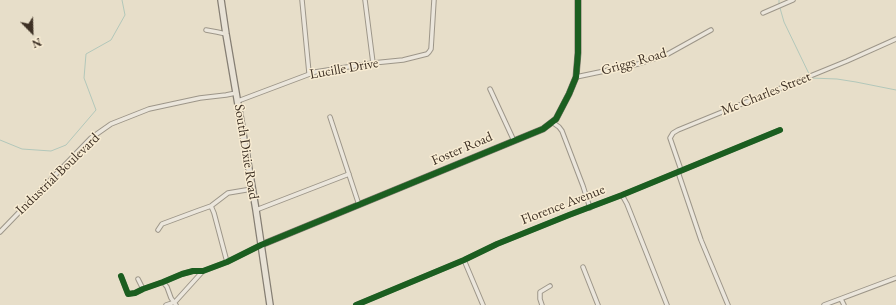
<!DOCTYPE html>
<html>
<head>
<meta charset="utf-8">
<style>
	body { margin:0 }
	#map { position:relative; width:896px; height:305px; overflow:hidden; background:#e7dec9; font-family:"EB Garamond",serif }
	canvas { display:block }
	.north { position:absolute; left:12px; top:12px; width:40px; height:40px; -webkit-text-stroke:3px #f8ecd3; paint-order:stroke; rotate:157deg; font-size:11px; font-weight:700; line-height:16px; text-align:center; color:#3d3024 }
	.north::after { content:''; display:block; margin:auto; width:14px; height:18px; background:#3d3024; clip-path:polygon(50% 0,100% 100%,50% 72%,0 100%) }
</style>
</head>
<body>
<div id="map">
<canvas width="896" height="305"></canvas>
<div class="north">N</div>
</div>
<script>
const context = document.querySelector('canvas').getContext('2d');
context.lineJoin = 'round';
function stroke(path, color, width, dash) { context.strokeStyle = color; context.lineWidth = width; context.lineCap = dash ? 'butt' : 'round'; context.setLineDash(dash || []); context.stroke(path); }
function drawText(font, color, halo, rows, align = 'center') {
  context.font = font + ' "EB Garamond",serif'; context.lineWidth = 3; context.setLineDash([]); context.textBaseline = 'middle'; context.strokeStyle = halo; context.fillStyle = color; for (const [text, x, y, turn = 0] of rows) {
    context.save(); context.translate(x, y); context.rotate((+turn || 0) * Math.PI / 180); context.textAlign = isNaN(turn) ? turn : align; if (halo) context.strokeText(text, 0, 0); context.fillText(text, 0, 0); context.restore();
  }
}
stroke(new Path2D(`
	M779,0V4
	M780,8L784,22L811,78L837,79L856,82L896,90
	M0,140L22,149L51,151L66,145L96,110L84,78L86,54L111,40L125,15L122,0`), '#b2c7ba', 1);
const street = new Path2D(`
	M302,0L309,73
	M365,0L373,63
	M763,13L793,0
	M206,30L217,32L226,34
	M576,77L638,64L666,55L711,30
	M490,89L514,141
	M238,101L315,72L373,63L403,60L427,54L429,52L431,49L434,0
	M330,117L359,205
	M552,122L559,127L562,131L583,186L590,208
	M681,170L670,138L673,133L678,130L847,61L896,39
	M678,172L701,240L728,305
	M622,195L627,204L667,305
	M211,206L214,213L227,262
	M256,210L349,174
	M158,230L162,224L197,211L211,206L228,193L252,189
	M0,232L91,138L111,124L149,109L200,98L226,95L236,93
	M464,260L483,305
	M583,267L598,305
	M121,276L128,294L135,293L143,289L163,282L182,274L193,271H203L227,262L261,245
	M138,279L143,289
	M163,282L167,287L171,298L176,305
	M841,299L844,305
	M175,302L203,271
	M166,305L175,302
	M356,305L464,260L497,244L569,215L622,195L780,130
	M542,305L540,299V292L550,286
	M824,305L896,278`);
const secondary = new Path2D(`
	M261,245L543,129L556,119L569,94L576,77L578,53V0`);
const primary = new Path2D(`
	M221,0L226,34L256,210L270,305`);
stroke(street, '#9d9689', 5.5);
stroke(secondary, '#857e73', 7);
stroke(primary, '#857e73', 8);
stroke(street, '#ebe6dc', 3.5);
stroke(secondary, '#ebe6dc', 5);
stroke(primary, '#e8e2d6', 5.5);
stroke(new Path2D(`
	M121,276L128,294L135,293L143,289L163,282L182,274L193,271H203L227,262L261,245L543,129L556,119L569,94L576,77L578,53V0
	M356,305L464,260L497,244L569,215L622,195L780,130`), '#1b5e20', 6);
drawText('14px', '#3d3024', '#f8ecd3', [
	["Griggs Road",634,62,-16],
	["Lucille Drive",344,69,-10],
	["Mc Charles Street",766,94,-22],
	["Foster Road",462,149,-23],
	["South Dixie Road",246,152,81],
	["Industrial Boulevard",58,174,-44],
	["Florence Avenue",563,205,-21]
]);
</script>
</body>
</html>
